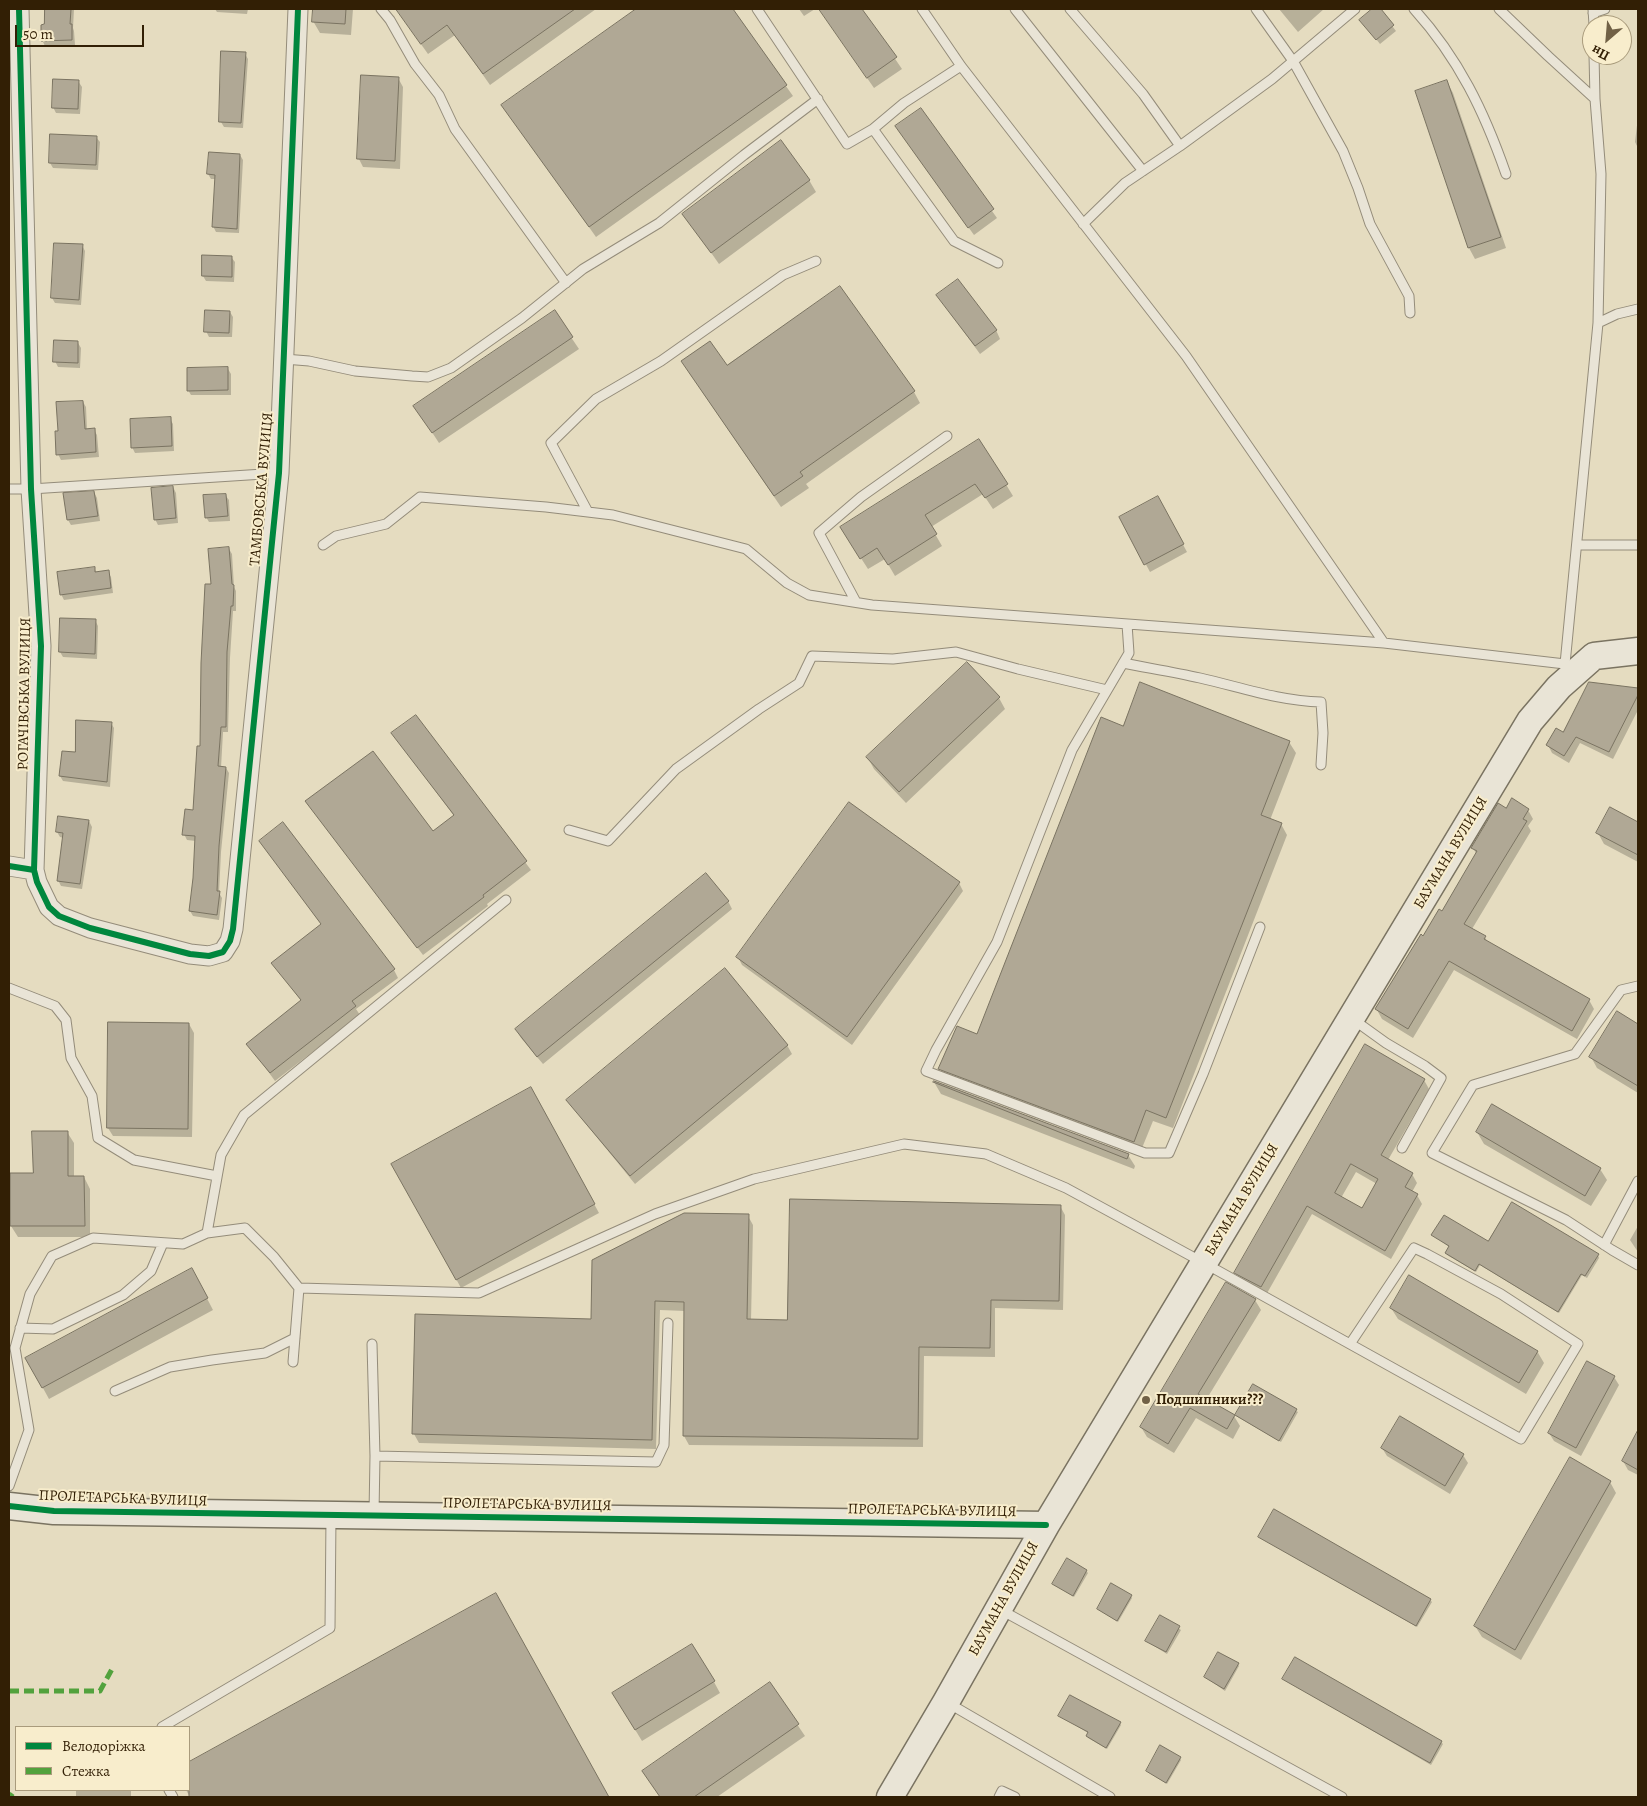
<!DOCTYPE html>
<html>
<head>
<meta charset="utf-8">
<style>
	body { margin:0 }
	#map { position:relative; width:1647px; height:1806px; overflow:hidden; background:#e5dcc0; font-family:Alegreya,serif }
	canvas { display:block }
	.frame { position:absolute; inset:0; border:10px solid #321f05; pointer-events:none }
	.legend { position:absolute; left:15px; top:1726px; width:175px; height:65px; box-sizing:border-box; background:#f8edcc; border:1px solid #a99b7c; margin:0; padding:6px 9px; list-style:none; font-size:15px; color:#321f05 }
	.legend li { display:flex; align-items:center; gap:10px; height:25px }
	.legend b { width:25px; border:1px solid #a99b7c }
	.north { position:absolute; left:1582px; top:15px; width:50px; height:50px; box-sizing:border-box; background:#f8edcc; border:1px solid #a99b7c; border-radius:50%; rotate:207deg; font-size:14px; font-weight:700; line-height:20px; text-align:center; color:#321f05 }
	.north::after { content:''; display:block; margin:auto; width:18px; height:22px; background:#716146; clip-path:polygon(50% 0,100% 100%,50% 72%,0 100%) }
	.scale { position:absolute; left:15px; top:25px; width:129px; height:22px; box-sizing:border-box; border:2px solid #321f05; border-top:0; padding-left:6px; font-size:15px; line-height:18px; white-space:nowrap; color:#321f05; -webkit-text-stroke:4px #f8edcc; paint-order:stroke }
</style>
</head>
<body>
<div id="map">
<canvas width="1647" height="1806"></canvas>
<div class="frame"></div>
<ul class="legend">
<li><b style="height:6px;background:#00873e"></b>Велодоріжка</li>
<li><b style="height:6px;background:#52a23d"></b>Стежка</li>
</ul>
<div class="north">Пн</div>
<div class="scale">50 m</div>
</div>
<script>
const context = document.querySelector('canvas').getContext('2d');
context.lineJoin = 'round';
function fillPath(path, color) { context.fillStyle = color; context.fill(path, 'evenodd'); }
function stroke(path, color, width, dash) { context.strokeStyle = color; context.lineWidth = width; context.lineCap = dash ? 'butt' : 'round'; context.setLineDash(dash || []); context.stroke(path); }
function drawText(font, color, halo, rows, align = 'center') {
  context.font = font + ' Alegreya,serif'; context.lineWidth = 4; context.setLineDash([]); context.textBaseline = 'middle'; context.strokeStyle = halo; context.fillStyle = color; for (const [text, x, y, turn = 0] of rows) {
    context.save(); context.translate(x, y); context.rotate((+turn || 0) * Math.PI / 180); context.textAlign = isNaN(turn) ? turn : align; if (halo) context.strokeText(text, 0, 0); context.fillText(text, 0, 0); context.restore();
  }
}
fillPath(new Path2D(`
	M46,9H74L73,28L74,31L75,45L45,46L42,40L45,26Z
	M215,9H248L247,14L217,12Z
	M314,9H353L351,35L320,33L313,21Z
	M396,9H596L490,85L455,35L428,54Z
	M638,9H731L793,96L596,237L503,106Z
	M799,9H815L804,16Z
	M819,9H861L902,69L874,88Z
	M1279,9H1324L1298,32Z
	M1374,9H1379L1396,31L1380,44L1361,20Z
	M245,54L248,59L243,128L224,127L221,122Z
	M398,78L403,87L400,169L363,167L359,159Z
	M78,81L82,87L80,114L56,113L53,107Z
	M1447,82L1453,93L1506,248L1475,259L1469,248Z
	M920,110L997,218L974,235L902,135Z
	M1638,117V148L1635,142Z
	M96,137L100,142L98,170L53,168L50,163Z
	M240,155L243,160L239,233L216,232L213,226L216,179H211L208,174Z
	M809,180L816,192L719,264L684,214Z
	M82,245L85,251L81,305L55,303L52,298Z
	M231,257L235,262L234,282L206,281L203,276Z
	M938,296L996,330L1000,339L980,354Z
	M230,312L233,317L232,337H209L206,331Z
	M554,312L579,349L439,443L422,417Z
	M78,343L81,348L80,368L58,367L55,361Z
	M727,367L914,392L920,403L806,484L809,488L781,507L689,372Z
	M228,369L231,374V395H191L188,390Z
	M83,402L86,407L87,430H94L97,435L99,457L61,460L58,454L59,432Z
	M170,419L173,424L174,451L135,453L132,447Z
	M979,440L1013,496L993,509L983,494L931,527L942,546L895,576L885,559L868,569L848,538Z
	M173,487L176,493L178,523L158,525L155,519Z
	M94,492L97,498L100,521L71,525L68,520Z
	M225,495L229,500L230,521L209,522L206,517Z
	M1158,498L1187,552L1150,572L1121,518Z
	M229,549L232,554L234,587L236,591V611H233L230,658L228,732H223L221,768H226L229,773L221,852L219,893L222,898L219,920L193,916L190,911L194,878L196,841L187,840L184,834L194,812L201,748L212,586Z
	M94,568L97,573L108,572L111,577L113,593L64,600L61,594Z
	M95,620L98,626L97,659L63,657L60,652Z
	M1590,683L1638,689V710L1613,759L1580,743L1569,763L1552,753L1548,745L1564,734Z
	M999,698L1005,709L906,803L874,769L868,758Z
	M416,717L531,870L487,904L488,906L423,955L307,802L433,832L454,816L393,734Z
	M111,723L114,728L110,787L63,781L60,776L76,754Z
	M1123,727L1289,742L1296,753L1270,820L1281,824L1287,835L1173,1128L1153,1121L1140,1153L946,1080L940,1069L978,1036Z
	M1507,809L1528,810L1533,819L1528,826L1531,831L1472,929L1485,937L1488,943L1589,1000L1594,1009L1577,1039L1454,970L1413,1038L1382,1019L1377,1010L1424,937L1442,913L1477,855L1473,848Z
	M1610,809L1638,823V862L1604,844L1598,833Z
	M89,821L92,827L82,889L61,886L58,880L64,838L60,837L57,832Z
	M260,841L394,970L398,978L356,1009L360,1015L275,1081L248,1044L302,1002L273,963L322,925Z
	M959,883L963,891L852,1045L742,965L738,957Z
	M728,901L732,909L543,1064L521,1038L516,1029Z
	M1617,1013L1638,1025V1093L1597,1068L1591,1057Z
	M109,1023L189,1024L194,1033L192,1137L113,1136L108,1128Z
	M787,1045L792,1054L635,1184L573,1108L568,1100Z
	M1366,1046L1424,1080L1429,1089L1388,1160L1412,1174L1417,1183L1412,1192L1417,1195L1422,1204L1391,1259L1312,1214L1266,1295L1241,1282L1236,1273ZM1356,1172L1377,1184L1362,1210L1341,1198Z
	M934,1082L1128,1155L1135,1166L1134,1169L941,1094Z
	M531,1089L599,1213L461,1288L393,1164Z
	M67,1132L74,1143V1177H84L90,1189V1237H18L11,1226V1174H34Z
	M1477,1132L1600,1169L1607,1180L1591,1206L1484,1144Z
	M1060,1206L1065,1215L1063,1310L995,1308V1357L924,1356L923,1447L689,1445L684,1436L685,1311L660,1310L656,1449L419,1443L414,1434L592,1320L748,1216L753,1225L751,1321H789Z
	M1638,1226V1252L1630,1240Z
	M1433,1235L1598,1255L1599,1258L1587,1278L1582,1275L1559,1313L1480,1265L1476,1272L1447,1255L1446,1253L1449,1247Z
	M197,1279L213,1310L49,1399L27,1359Z
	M1255,1300L1261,1310L1206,1400L1234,1416L1240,1426L1233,1439L1196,1418L1174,1453L1147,1437L1141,1427Z
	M1391,1308L1537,1351L1544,1363L1526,1394L1398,1319Z
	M1614,1377L1619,1385L1581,1456L1554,1441L1549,1433Z
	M1253,1386L1298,1412L1281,1442L1236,1416Z
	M1638,1433V1475L1628,1470L1623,1461Z
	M1382,1448L1463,1455L1468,1463L1450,1494L1387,1456Z
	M1610,1482L1616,1493L1521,1660L1482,1637L1475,1626Z
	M1260,1537L1430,1600L1432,1602L1417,1627Z
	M1086,1571L1088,1573L1074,1597L1053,1584Z
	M496,1595L608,1797H190L186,1790H189V1763Z
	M1131,1596L1132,1598L1118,1622L1098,1609Z
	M1160,1616L1181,1630L1167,1654L1146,1641Z
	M1238,1664L1239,1666L1225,1691L1205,1677Z
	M1284,1679L1441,1742L1443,1744L1431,1765Z
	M714,1682L720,1693L642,1741L620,1705Z
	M769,1683L805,1736L717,1797H660L650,1782Z
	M1060,1716L1120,1723L1121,1725L1107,1749L1088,1738L1087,1736L1088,1733Z
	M1180,1758L1181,1760L1167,1784L1147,1771Z
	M76,1790H131V1797H76Z`), '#0003');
const building = new Path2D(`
	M45,9H71L70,24H72V40L41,41V25L44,24Z
	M313,9H346L345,24L312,22Z
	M396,9H575L483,74L447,25L421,44Z
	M636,9H733L787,85L589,227L501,105Z
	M819,9H862L897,57L867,78Z
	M1372,9H1381L1394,25L1376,40L1359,20Z
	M221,51L246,52L241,123L219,122Z
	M361,75L399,77L395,161L357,159Z
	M53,79L79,80L78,109L52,108Z
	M1447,80L1501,237L1468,248L1415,91Z
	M921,108L994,209L968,228L895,126Z
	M50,134L97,136L96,165L49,163Z
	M781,140L810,180L711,253L682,214Z
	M209,152L240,154L237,229L212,227L215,175L207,174Z
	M54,243L83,244L79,300L51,298Z
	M202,255L232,256V277L202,276Z
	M958,279L997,330L975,346L936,295Z
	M840,286L915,391L800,472L803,476L774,496L681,361L710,341L727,365Z
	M205,310L230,311L229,333L204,332Z
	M555,310L573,337L432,433L413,406Z
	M54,340L78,341V363L53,362Z
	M228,367V390L187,391V368Z
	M83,401L85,429L95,428L96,452L56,455L55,431H58L56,402Z
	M171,417L172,446L131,448L130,419Z
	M979,439L1008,484L985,498L975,484L925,515L937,534L888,565L877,548L860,559L840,527Z
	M173,486L176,518L154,520L151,488Z
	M94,491L98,516L67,520L63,493Z
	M226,494L228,516L205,518L203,495Z
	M1158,496L1184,544L1144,565L1119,517Z
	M229,547L232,584L234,585L233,606H231L227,652L226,727H221L218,766L226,767L219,846L217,891H220L217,915L189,911L193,878L195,836L182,835L185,809L193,810L197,746H200L201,663L205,584H211L208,549Z
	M95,567V572L109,570L111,588L60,595L57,572Z
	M60,618L96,619L95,654L59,652Z
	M967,662L1000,697L899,792L866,757Z
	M1140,682L1290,741L1261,815L1282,823L1166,1118L1146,1110L1134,1142L938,1069L957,1026L977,1034L1101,717L1123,726Z
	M1589,682L1638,688V695L1609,752L1576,737L1564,756L1546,745L1556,728L1563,732Z
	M416,715L527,861L483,895L484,897L417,948L305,801L373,751L433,831L454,815L391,733Z
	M76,720L112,722L107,782L59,776L62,751L75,752Z
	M1512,798L1529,809L1523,819L1527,821L1464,924L1486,936L1484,939L1590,999L1572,1031L1449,961L1408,1029L1375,1009L1421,934L1423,936L1439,909L1442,911L1477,851L1471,848L1498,803L1506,808Z
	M849,802L960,882L847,1037L736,957Z
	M1610,807L1638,822V855L1596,833Z
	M58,816L89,820L80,884L57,881L63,833L56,832Z
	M283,822L395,969L352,1001L356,1006L270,1073L246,1044L301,1000L271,963L321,924L259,841Z
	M706,873L729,901L537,1057L515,1029Z
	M725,968L788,1045L630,1176L566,1100Z
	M1617,1011L1638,1024V1086L1589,1057Z
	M108,1022L189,1023L188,1129L107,1128Z
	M1365,1044L1425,1079L1381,1155L1413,1173L1405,1187L1418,1194L1385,1251L1307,1206L1261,1287L1234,1273ZM1351,1164L1378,1179L1362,1208L1335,1193Z
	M934,1081L1129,1154L1127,1159L933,1082Z
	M531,1087L595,1204L456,1280L391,1164Z
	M1492,1104L1601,1168L1585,1196L1476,1132Z
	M32,1131H68V1176H84L85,1226H10V1173H33Z
	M790,1199L1061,1205L1059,1301L991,1300L990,1348L919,1347L918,1439L683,1436L684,1302L655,1301L652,1440L412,1434L415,1314L591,1319L592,1260L684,1213L749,1214L747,1319L787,1320Z
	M1512,1202L1599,1254L1585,1276L1581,1274L1558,1312L1479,1264L1475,1271L1445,1253L1449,1246L1431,1235L1444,1215L1488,1241Z
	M192,1268L208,1298L42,1388L25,1358Z
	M1409,1275L1538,1351L1519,1383L1390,1308Z
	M1226,1282L1256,1299L1198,1394L1235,1415L1227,1429L1190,1408L1168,1444L1140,1427Z
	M1587,1361L1615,1376L1576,1448L1548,1433Z
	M1253,1384L1297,1409L1279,1441L1235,1415Z
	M1400,1416L1464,1454L1445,1486L1381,1448Z
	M1638,1430V1470L1622,1461Z
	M1570,1457L1611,1481L1515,1650L1474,1626Z
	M1274,1509L1431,1599L1416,1626L1258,1537Z
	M1067,1558L1087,1570L1073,1596L1052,1584Z
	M1111,1583L1132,1595L1117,1621L1097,1609Z
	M496,1593L609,1797H189V1762Z
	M1160,1615L1180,1626L1166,1652L1145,1641Z
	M692,1644L715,1681L635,1730L612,1693Z
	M1218,1652L1239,1663L1224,1689L1204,1677Z
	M1295,1657L1442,1741L1430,1763L1282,1679Z
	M770,1682L799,1724L694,1797H660L642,1771Z
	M1070,1695L1121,1722L1106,1748L1086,1736L1088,1732L1058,1716Z
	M1160,1745L1181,1757L1166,1783L1146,1771Z`);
fillPath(building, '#b0a895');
stroke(building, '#7a7361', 1);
const lane = new Path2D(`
	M381,9L390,20L415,64L439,95L455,129L566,283
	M757,9L847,144L873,129
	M922,9L961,66L1186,356L1384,643
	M1015,9L1143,171
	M1070,9L1143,94L1180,146
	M1256,9L1293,61L1343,151L1358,188L1370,224L1409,296L1410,313
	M1414,9C1459,59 1484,111 1506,174
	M1499,9L1548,56L1595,99
	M1593,9L1594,25
	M1593,13L1605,9
	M961,66L904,103L873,129L954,241L998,263
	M1083,224L1125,183L1180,146L1272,79L1355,9
	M1598,323L1617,314L1638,309
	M284,359L309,361L355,371L412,376L428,377L451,368L522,318L583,269L659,223L744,155L818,99
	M9,489H31L279,473
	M588,512L551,443L596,399L661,361L783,275L816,261
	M323,545L336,536L386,524L420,497L546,507L613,515L746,549L787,583L809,595L872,605L1384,643L1565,664L1574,671
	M1577,545H1638
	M856,602L819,533L861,497L947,436
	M1127,624L1129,653L1072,750L997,942L936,1050L926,1071L1145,1153H1169L1203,1074L1260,927
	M1123,663C1148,668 1174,672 1200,678C1240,687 1279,701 1321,702L1323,733L1321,765
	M1565,664L1598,323L1601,174L1595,99L1594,55
	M569,830L608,841L676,769L759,709L799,683L812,656L893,659L956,652L1018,669L1107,690
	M1638,986L1621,990L1575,1054L1473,1085L1432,1153L1566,1220L1612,1250L1638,1265
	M9,988L55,1006L66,1020L71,1058L92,1096L98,1138L134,1160L217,1176
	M1354,1020L1386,1043L1425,1066L1441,1078L1402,1148
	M207,1233L221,1155L244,1115L506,900
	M1604,1245L1638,1181
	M299,1288L479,1293L655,1214L754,1179L904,1144L986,1154L1066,1188L1204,1263L1521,1439L1578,1344L1501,1294L1427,1254L1414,1248L1350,1344
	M20,1328L53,1329L123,1295L151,1271L163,1243
	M372,1344L375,1456L374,1513
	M115,1391L170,1367L212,1360L265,1353L295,1338
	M375,1456L656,1462L664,1445L668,1323
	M9,1486L29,1430L15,1348L30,1294L52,1256L93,1238L183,1244L207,1233L245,1228L274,1257L299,1288L293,1362
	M1001,1610L1342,1797
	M948,1703L1110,1797
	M162,1727L330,1628L331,1516
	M169,1790L173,1797
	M999,1797L1002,1791L1015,1797`);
const street = new Path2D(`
	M19,9L31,489L41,646L34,870
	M9,866L34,870L37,882L49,907L59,916L90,928L190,954L209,956L223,952L230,941L233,929L279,473L298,9`);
const secondary = new Path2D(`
	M9,1506L54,1511L1046,1525
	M890,1797L946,1702L1046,1525L1530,721L1559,687L1594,656L1638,651`);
stroke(lane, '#948c7a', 11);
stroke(street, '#948c7a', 21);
stroke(secondary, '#7a7361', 29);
stroke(lane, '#e9e4d6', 9);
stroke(street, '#e9e4d6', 19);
stroke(secondary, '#e9e4d6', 26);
stroke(new Path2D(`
	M9,1691H100L112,1669
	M9,1794L13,1797`), '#52a23d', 5, [10, 5]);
stroke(new Path2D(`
	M19,9L31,489L41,646L34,870
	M9,866L34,870L37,882L49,907L59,916L90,928L190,954L209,956L223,952L230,941L233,929L279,473L298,9
	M9,1506L54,1511L1046,1525`), '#00873e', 6);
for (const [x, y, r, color] of [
	[1146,1400,5,"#716146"]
]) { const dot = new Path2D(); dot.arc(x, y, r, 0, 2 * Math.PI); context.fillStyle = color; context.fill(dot); stroke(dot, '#f8edcc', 2); }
drawText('15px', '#321f05', '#f8edcc', [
	["ТАМБОВСЬКА ВУЛИЦЯ",262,489,-85],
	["РОГАЧІВСЬКА ВУЛИЦЯ",25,694,-89],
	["БАУМАНА ВУЛИЦЯ",1451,853,-59],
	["БАУМАНА ВУЛИЦЯ",1242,1200,-59],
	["ПРОЛЕТАРСЬКА ВУЛИЦЯ",123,1499,2],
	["ПРОЛЕТАРСЬКА ВУЛИЦЯ",527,1505,1],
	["ПРОЛЕТАРСЬКА ВУЛИЦЯ",932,1511,1],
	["БАУМАНА ВУЛИЦЯ",1004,1599,-61]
]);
drawText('bold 15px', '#321f05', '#f8edcc', [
	["Подшипники???",1156,1400]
], 'left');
</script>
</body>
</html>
